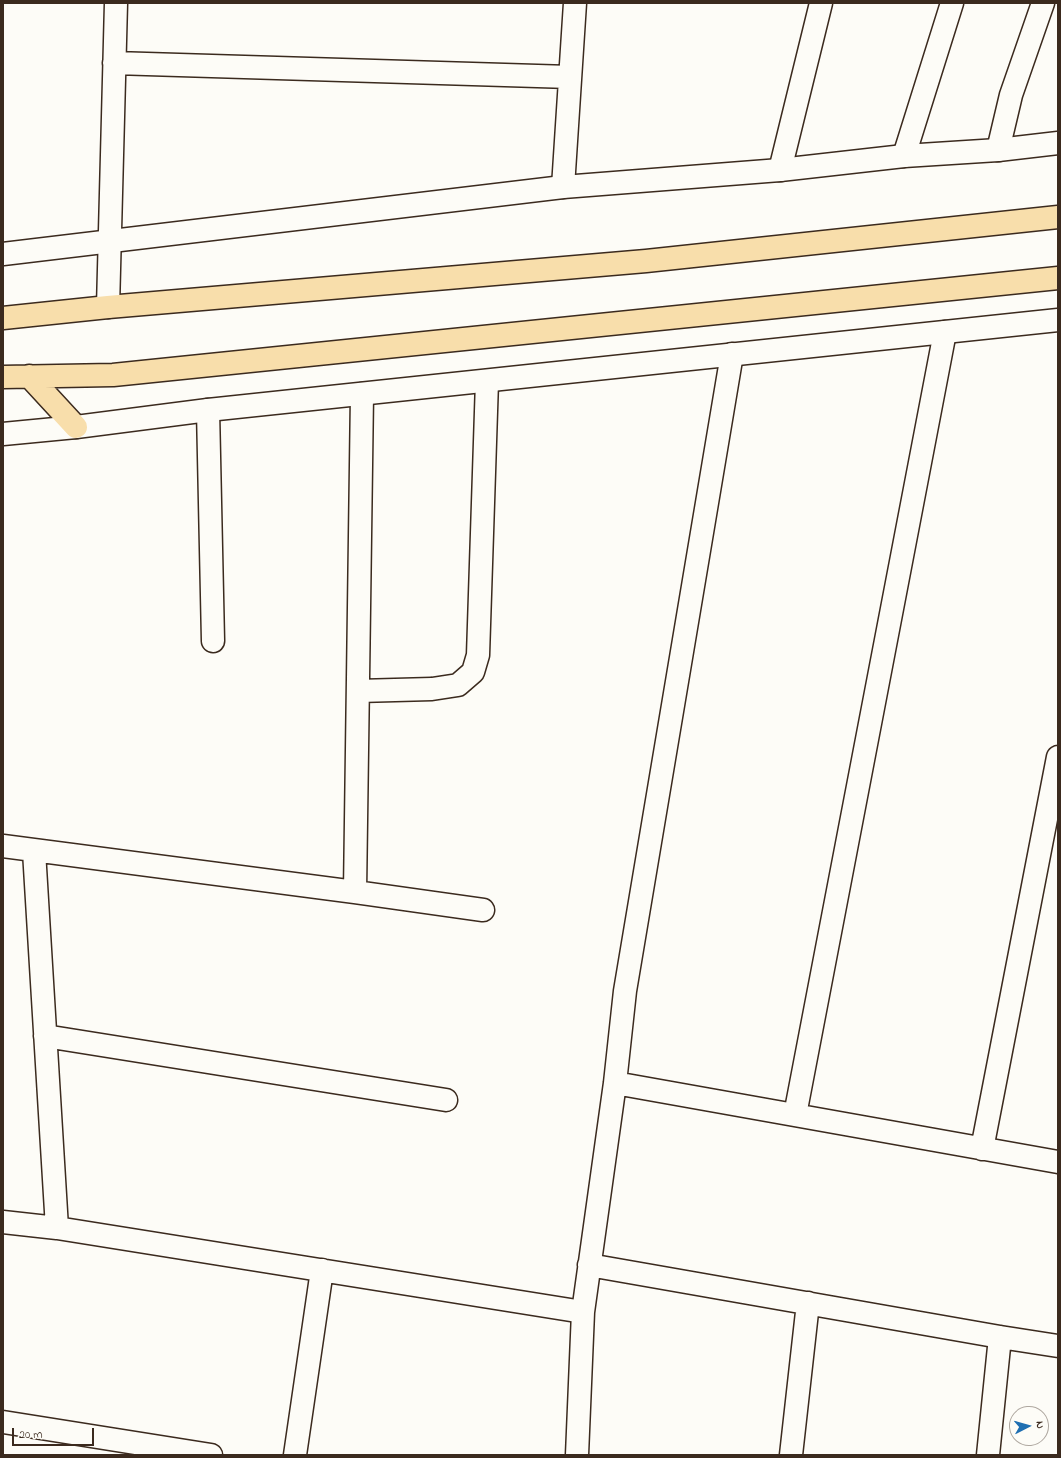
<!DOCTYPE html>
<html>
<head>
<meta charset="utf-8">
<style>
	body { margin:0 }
	#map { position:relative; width:1061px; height:1458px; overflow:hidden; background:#fdfcf7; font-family:"Indie Flower",sans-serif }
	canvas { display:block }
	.frame { position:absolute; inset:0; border:4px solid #3b2a1e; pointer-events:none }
	.north { position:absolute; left:1009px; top:1406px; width:40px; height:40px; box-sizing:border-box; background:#fdfcf7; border:1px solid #afa8a0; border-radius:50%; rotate:84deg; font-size:11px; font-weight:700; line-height:16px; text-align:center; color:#3b2a1e }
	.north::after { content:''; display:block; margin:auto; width:14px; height:18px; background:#1f6fb2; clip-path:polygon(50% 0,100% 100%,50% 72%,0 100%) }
	.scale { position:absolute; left:12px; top:1428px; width:82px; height:18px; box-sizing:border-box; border:2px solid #3b2a1e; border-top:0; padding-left:5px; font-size:12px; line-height:14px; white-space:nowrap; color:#3b2a1e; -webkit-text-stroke:3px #fdfcf7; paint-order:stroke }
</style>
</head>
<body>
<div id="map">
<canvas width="1061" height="1458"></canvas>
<div class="frame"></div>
<div class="north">N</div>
<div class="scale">20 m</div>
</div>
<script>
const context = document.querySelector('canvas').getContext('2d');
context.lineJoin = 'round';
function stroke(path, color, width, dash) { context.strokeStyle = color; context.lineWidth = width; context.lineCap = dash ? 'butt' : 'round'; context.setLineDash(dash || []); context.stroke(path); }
const street = new Path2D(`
	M114,63L570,77
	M998,150L1011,95L1043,3
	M904,156L952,3
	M780,170L821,3
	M563,187L575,3
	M108,307L116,3
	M208,410L213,641
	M358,691L432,689L458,685L473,672L478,655L487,381
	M3,846L355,892L483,910
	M34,851L57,1228
	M355,892L362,394
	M45,1036L446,1100
	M615,1083L1058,1162
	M795,1115L945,332
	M982,1149L1058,757
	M3,1222L57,1228L583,1312
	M589,1265L1000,1337L1058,1346
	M3,1422L211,1455
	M295,1455L322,1270
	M577,1455L583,1312L615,1083L625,991L732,354
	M791,1455L808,1303
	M988,1455L1000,1337`);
const secondary = new Path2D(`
	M3,254L563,187L780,170L904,156L998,150L1058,143
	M3,434L76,427L208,410L1058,320`);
const highway = new Path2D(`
	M3,318L108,307L646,261L1058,217
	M29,376L76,427
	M3,377L113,375L1058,278`);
stroke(street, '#3b2a1e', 25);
stroke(secondary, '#3b2a1e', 25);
stroke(highway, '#3b2a1e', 25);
stroke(street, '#fdfcf7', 22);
stroke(secondary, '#fdfcf7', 22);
stroke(highway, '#f8deab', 22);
</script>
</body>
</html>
